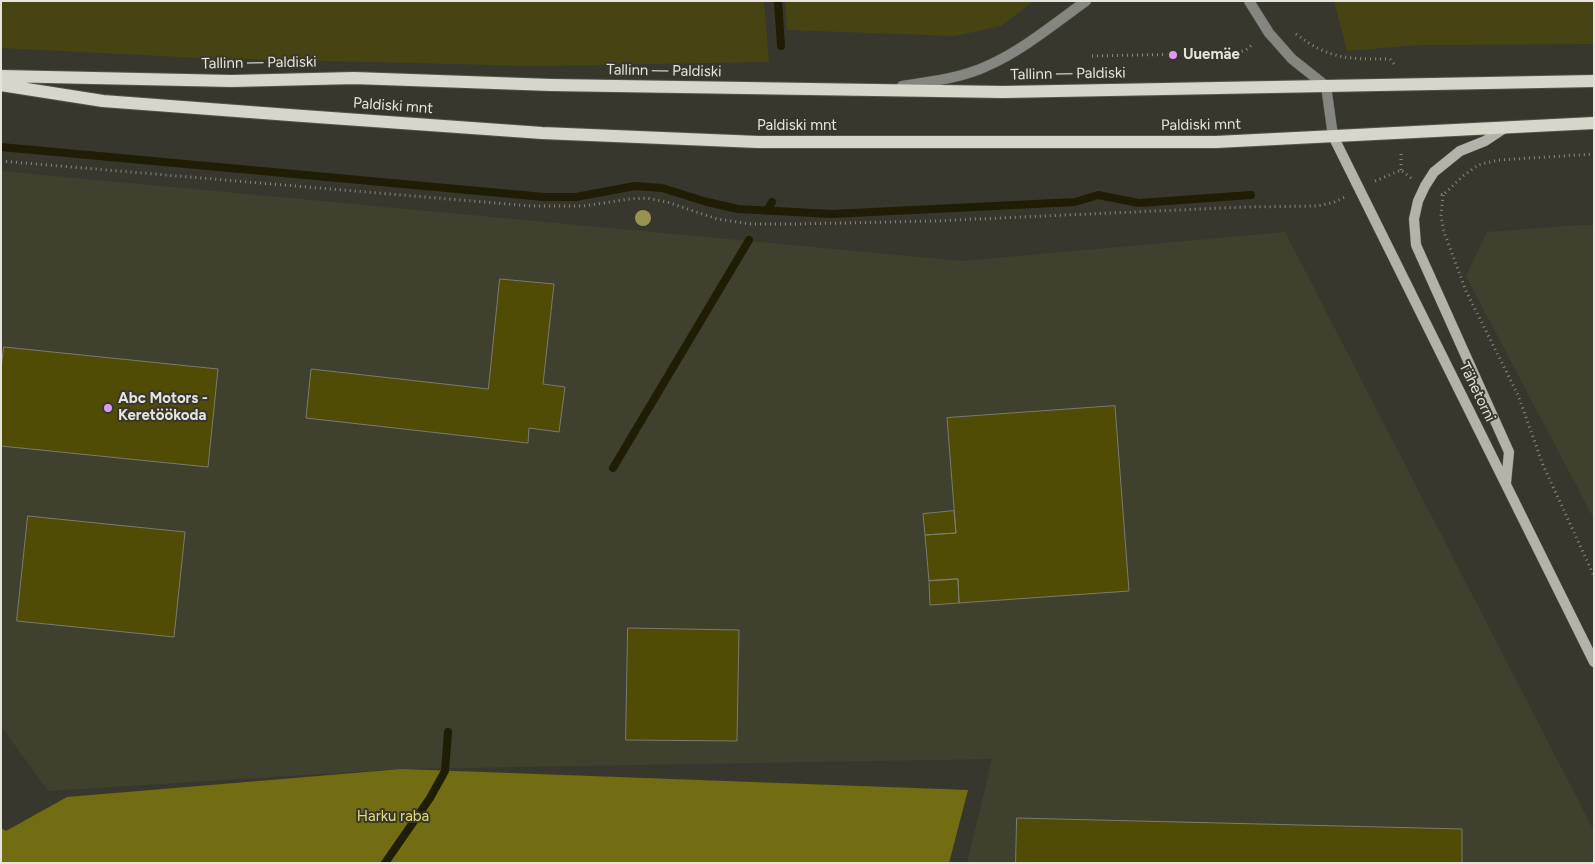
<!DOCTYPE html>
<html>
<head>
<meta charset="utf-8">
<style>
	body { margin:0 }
	#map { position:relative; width:1595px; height:864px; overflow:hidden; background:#38372d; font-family:Figtree,sans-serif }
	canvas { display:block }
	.frame { position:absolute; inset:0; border:2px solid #e4e4dd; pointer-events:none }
</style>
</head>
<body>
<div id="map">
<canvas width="1595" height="864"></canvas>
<div class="frame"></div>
</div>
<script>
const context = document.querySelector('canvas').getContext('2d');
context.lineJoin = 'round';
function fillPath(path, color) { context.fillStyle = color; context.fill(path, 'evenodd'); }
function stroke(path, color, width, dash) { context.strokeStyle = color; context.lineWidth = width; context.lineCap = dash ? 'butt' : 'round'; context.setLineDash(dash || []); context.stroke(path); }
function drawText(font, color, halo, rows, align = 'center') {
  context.font = font + ' Figtree,sans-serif'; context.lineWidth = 4; context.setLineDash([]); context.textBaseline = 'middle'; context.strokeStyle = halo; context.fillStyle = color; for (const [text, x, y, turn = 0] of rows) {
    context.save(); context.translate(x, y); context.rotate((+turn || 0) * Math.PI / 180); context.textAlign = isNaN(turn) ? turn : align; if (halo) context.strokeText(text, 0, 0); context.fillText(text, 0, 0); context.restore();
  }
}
fillPath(new Path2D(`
	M1,171L962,261L1285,232L1594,831V863H967L992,759L402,769L48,791L1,726Z
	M1578,225H1594V519L1466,276L1487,232Z`), '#40402f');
fillPath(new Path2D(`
	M1,1H764L769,62L535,66L201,58L1,48Z
	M785,1H1034L1001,26L955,36L787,30Z
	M1334,1H1594V44L1421,45L1347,51Z`), '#474413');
fillPath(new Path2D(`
	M402,769L968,790L949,863H1V828L6,831L67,797Z`), '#726d12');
stroke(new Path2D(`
	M778,1L781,46
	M1,147L544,197H576L635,186L662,188L707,202L738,209L832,214L1075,202L1098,195L1139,203L1251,195
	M768,209L772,202
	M613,468L749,240
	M385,863L430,798L445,771L448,732`), '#1f1d04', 8);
const building = new Path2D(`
	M500,279L554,284L543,384L565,387L559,432L529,428L528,443L306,418L311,369L488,389Z
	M4,347L218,369L208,467L1,446V370Z
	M1115,406L1129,591L959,603L958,579L929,581L925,535L956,533L947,418Z
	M954,511L956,533L925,535L923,514Z
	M28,516L185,532L174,637L17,621Z
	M958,579L959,603L930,605L929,581Z
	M628,628L739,630L737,741L626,740Z
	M1017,818L1462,829V863H1016Z`);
fillPath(building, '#504b05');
stroke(building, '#7b7b6f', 1);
const street = new Path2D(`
	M1249,1L1269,33L1292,59L1326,86L1333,136
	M902,86C929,82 962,78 987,66C1023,50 1054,24 1086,1`);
const secondary = new Path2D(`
	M1503,129L1485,141L1460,151L1434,172L1425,186L1418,201L1414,219L1416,245L1509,452L1506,483
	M1333,136L1594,662`);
const primary = new Path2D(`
	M1,76L232,81L354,78L551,85L1003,92L1594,81
	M1,85L103,101L303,116L542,133L758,142H1216L1594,123`);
stroke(street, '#545349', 11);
stroke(secondary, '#545349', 11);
stroke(primary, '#545349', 14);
stroke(new Path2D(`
	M1296,34C1330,60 1349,59 1390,59L1395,65
	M1092,56L1236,53L1246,50L1254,43
	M1,161L531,206H584L629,199L647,198L667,202L717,219L751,224H796L933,221L1245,207L1317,206L1332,203L1345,197
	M1401,170V151
	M1375,181L1401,170L1411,178
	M1441,194L1443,195L1463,176L1478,165L1498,160L1594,154
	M1443,195L1441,216L1444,232L1466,291L1518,395L1543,465L1594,576`), '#898980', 3, [1, 4]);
stroke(street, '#868681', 10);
stroke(secondary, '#b3b3ab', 10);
stroke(primary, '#d6d6cb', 12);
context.fillStyle = '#979250';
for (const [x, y] of [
	[643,218]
]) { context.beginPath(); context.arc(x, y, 8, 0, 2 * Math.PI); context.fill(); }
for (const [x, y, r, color] of [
	[1173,55,5,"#db9af6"],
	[108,408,5,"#db9af6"]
]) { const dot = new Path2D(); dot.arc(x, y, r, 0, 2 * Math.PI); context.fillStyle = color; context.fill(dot); stroke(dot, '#38372d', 2); }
drawText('bold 15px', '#e4e4dd', '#38372d', [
	["Uuemäe",1183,55],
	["Abc Motors -",118,399],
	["Keretöökoda",118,416]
], 'left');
drawText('15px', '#e4e4dd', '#38372d', [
	["Tallinn — Paldiski",259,63,-1],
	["Tallinn — Paldiski",664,71,1],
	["Tallinn — Paldiski",1068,74,-1],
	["Paldiski mnt",393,106,4],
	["Paldiski mnt",1201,125,-1],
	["Paldiski mnt",797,126],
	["Tähetorni",1477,392,64]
]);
drawText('15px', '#e4dd6c', '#38372d', [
	["Harku raba",393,817]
]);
</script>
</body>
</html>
